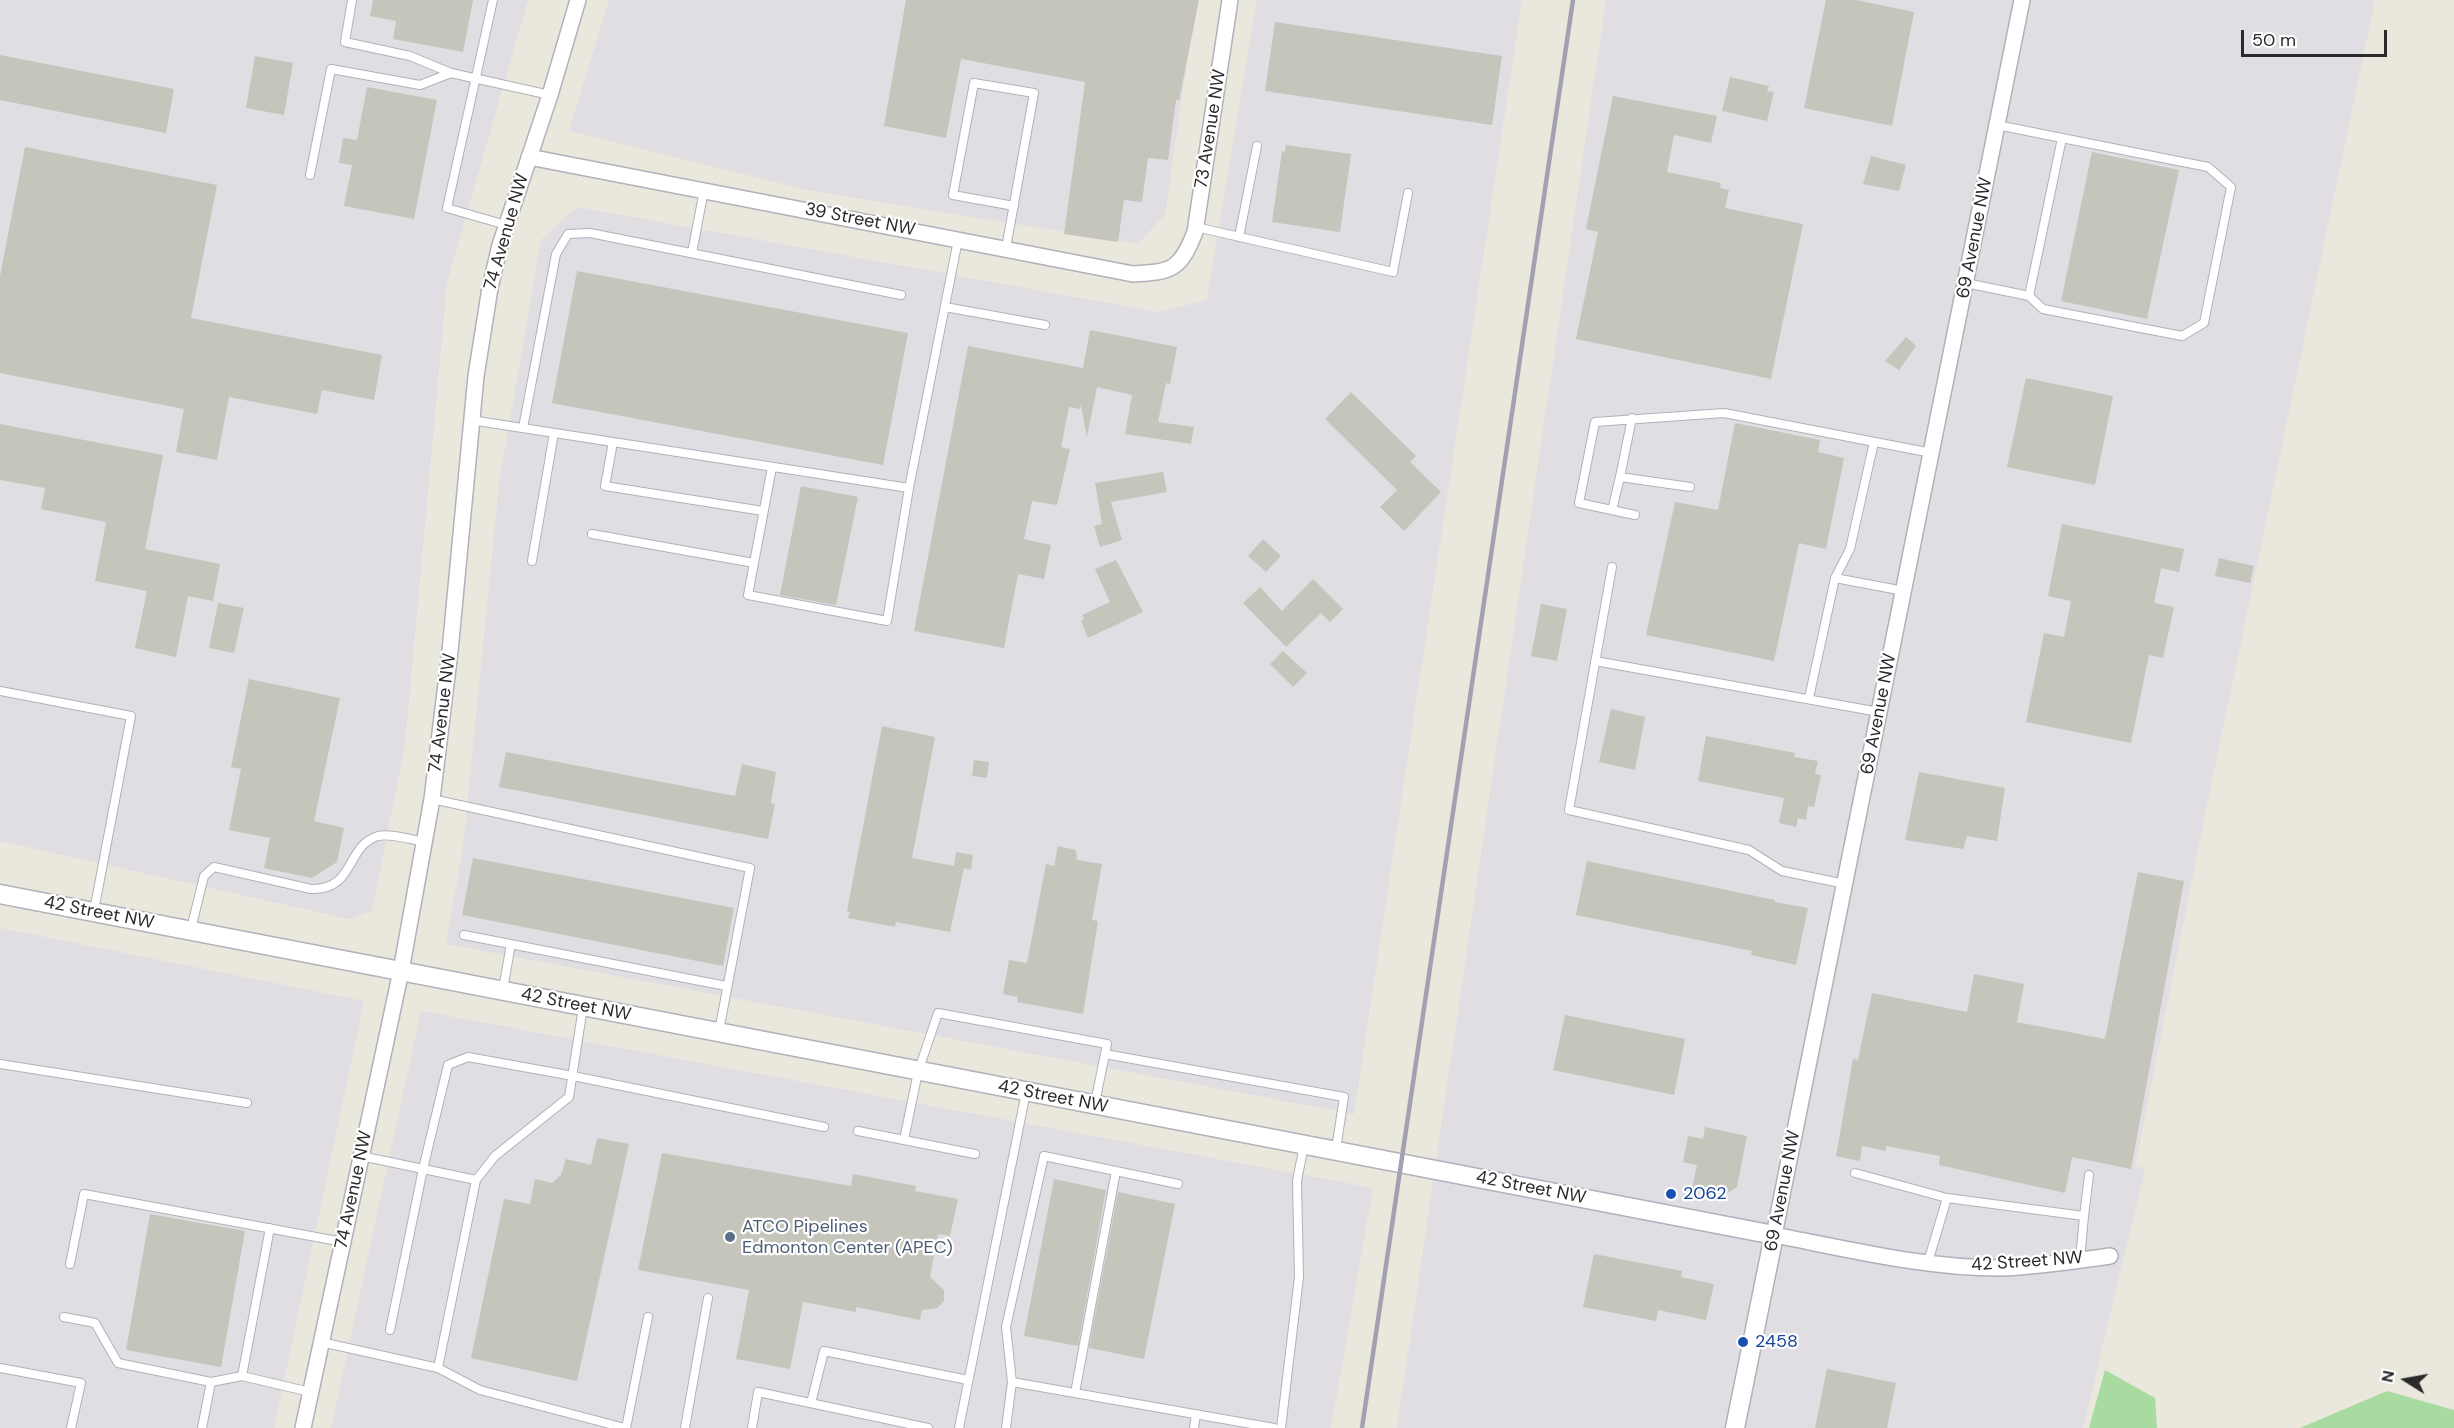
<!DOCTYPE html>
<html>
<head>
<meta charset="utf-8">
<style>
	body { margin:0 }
	#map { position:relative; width:2454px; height:1428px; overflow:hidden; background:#eae7dd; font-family:"DM Sans",sans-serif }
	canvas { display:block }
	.north { position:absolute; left:2376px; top:1350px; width:60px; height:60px; -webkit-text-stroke:4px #fff; paint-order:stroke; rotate:281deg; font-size:16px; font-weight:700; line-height:24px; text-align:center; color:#2a2a2a }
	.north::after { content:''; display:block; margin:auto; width:21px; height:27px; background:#2a2a2a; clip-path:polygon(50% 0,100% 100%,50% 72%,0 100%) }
	.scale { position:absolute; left:2241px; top:30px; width:146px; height:27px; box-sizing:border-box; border:3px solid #2a2a2a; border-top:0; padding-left:8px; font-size:18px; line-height:21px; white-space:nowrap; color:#2a2a2a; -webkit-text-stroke:4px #fff; paint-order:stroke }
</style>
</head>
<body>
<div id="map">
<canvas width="2454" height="1428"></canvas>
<div class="north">N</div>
<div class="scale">50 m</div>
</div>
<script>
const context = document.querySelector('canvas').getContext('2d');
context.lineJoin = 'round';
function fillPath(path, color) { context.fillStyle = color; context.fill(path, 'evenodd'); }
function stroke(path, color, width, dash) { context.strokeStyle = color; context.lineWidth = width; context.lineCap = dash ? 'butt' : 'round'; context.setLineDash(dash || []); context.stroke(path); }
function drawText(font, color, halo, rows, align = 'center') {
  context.font = font + ' "DM Sans",sans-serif'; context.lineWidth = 4.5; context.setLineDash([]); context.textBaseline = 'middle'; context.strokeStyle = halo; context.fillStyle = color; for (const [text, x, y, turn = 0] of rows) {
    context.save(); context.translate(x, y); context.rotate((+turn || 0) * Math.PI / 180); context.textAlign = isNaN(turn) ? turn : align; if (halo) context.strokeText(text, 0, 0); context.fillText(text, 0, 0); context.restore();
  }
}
fillPath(new Path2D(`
	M0,0H528L447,282L405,745L372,911L349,919L0,841Z
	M609,0H1196L1165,215L1138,244L803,189L569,131Z
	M1257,0H1522L1354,1114L446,944L463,848L499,484L541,240L577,207L1158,312L1207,300Z
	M1606,0H2375L2210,790L2135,1166L2145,1169L2083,1428H1397Z
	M0,928L364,1001L274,1428H0Z
	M421,1011L1373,1188L1331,1428H331Z`), '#e0dde3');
fillPath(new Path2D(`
	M2105,1370L2155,1398L2157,1428H2089Z
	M2387,1391L2454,1410V1428H2300Z`), '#a8dba0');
fillPath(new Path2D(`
	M373,0H473L463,52L393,39L396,21L370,16Z
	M906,0H1199L1179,101L1176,100L1168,160L1148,158L1142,202L1124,200L1118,242L1064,234L1085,82L961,59L946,138L884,126Z
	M1826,0H1856L1914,12L1892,126L1804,108Z
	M1275,22L1502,56L1492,125L1265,91Z
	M0,55L174,89L166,133L0,100Z
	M255,56L293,63L284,115L246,108Z
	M1730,77L1769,86L1767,91L1774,92L1767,121L1722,111Z
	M367,87L437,100L414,219L344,206L352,165L339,163L343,138L357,140Z
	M1613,96L1717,116L1711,143L1674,135L1667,172L1721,183L1720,188L1729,190L1725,208L1803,224L1771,379L1576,339L1598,232L1586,229Z
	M1286,145L1351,154L1340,232L1272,222L1282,151L1285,152Z
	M25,147L217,185L191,318L382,355L374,400L322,390L317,414L229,397L217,460L176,452L184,409L0,373V276Z
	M2092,152L2179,170L2147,319L2061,301Z
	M1871,156L1906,165L1899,191L1863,184Z
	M577,271L908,333L883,465L552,403Z
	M1090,330L1177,347L1170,384L1166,383L1158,422L1194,427L1191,444L1125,434L1132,395L1097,387L1087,437L1081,405L1080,409L1069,407L1061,447L1070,449L1057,505L1032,501L1024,539L1051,545L1044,579L1018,574L1004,648L914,631L968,346L1083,368Z
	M1906,337L1916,346L1899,370L1885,361Z
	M2026,378L2113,396L2095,485L2007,467Z
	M1351,392L1416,456L1410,462L1441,492L1404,531L1380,507L1397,490L1325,419Z
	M1735,423L1820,440L1818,452L1844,458L1826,549L1799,543L1774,661L1646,635L1675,502L1718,510Z
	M0,424L163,455L145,549L220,564L213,601L188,596L176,657L135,648L147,591L95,581L106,522L41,509L45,488L0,480Z
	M1163,472L1167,492L1111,502L1122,540L1100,547L1094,526L1102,524L1095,483Z
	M801,486L858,497L836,605L780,595Z
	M2062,524L2184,549L2179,572L2161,568L2154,603L2174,607L2163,658L2149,655L2131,743L2026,722L2044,633L2064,637L2071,601L2048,596Z
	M1263,539L1281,556L1266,572L1248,556Z
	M2219,558L2254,566L2250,583L2215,576Z
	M1116,560L1143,612L1088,638L1081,621L1084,619L1082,615L1110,602L1095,569Z
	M1313,579L1343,609L1330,622L1321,613L1286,647L1243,603L1260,587L1282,611Z
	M218,603L244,608L234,653L209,648Z
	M1541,604L1567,609L1557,661L1531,656Z
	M1283,651L1307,673L1293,687L1270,664Z
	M249,679L340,698L314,821L344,828L337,862L312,878L264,868L270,838L229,830L241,769L231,767Z
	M1611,709L1645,717L1635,770L1599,762Z
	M882,726L935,737L912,858L954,866L956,852L973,855L971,870L964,868L950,932L896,922L895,927L848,918L850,912L847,911Z
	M1706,736L1795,753L1794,757L1818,761L1815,774L1821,775L1814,807L1808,806L1806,820L1798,818L1796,827L1779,823L1784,798L1698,781Z
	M506,752L735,796L742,764L776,772L771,803L775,804L768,839L499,787Z
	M974,760L989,762L987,778L972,776Z
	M1919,772L2005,788L1997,841L1967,836L1963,849L1905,840Z
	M1058,846L1076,850L1077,860L1102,864L1092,920L1098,921L1083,1014L1017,1002L1018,997L1003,994L1009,960L1027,963L1046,864L1054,866Z
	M473,858L734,908L723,966L462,915Z
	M1587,861L1775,900V902L1808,908L1796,965L1751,955L1752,951L1576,915Z
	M2138,872L2184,881L2131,1169L2072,1157L2065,1193L1939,1165L1940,1156L1886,1146V1151L1862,1146L1860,1161L1836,1156L1853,1059L1858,1060L1872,993L1967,1012L1974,974L2000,979L2024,984L2017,1022L2105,1039Z
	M1565,1015L1685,1039L1674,1095L1553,1070Z
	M1705,1127L1747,1136L1737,1187L1726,1194L1692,1188L1697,1165L1683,1162L1688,1136L1703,1139Z
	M597,1138L629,1144L577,1381L471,1358L504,1199L530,1204L535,1179L552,1183L561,1175L566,1159L591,1165Z
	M662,1153L851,1186L853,1174L916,1186L915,1191L958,1199L950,1236L938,1234L930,1277L944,1290V1301L937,1308L922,1310L920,1320L856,1307V1312L803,1302L790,1369L736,1359L749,1290L638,1270Z
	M1054,1179L1106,1190L1078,1346L1024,1336Z
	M1118,1192L1175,1204L1144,1359L1089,1348Z
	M150,1214L245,1231L221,1367L126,1350Z
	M1594,1254L1682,1271L1681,1277L1714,1284L1706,1320L1658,1310L1656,1321L1583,1307Z
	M1827,1369L1896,1383L1887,1428H1815Z`), '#c6c5bc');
const service = new Path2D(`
	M352,0L345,42L410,56L451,73L550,95
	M493,0L447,208L506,225
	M310,175L331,69L420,85L451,73
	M1196,227L1393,272L1408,193
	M1239,237L1257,146
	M1006,248L1034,93L974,83L953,195L1014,206
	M692,253L704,190
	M1966,283L2029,296L2062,138L1997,125
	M2029,296L2043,309L2182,336L2204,323L2231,187L2208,167L2062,138
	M945,307L1045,325
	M1632,418L1620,477L1690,487
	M471,420L909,488L887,621L748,595L772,467
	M523,428L556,254L568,234L590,233L901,295
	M613,442L605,486L763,511
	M909,488L958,240
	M1612,510L1620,477
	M1635,515L1579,503L1595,422L1724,413L1932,453
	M592,534L754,563
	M532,561L554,433
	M1612,567L1569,810L1749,850L1782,871L1845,884
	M1835,578L1904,591
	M1595,661L1879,712
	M0,691L131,716L94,911
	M1809,698L1835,578L1850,549L1874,442
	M432,799L750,868L719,1031
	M191,929L204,876L214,867L311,889C356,890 345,846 378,836C391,833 412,840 425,842
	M464,935L726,986
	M503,989L511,944
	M1105,1054L1344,1097L1336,1149
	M0,1064L247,1103
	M858,1131L904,1140L918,1072L938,1013L1107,1044L1095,1103
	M904,1140L975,1154
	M361,1156L476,1180L495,1156L569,1097L583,1007
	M1855,1173L1947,1198L1928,1262
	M1947,1198L2084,1216L2080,1260
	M2084,1216L2089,1175
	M70,1264L84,1194L343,1242
	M64,1317L95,1323L118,1363L211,1382L202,1428
	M390,1330L423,1169L448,1065L468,1057L573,1076L824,1127
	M321,1342L438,1368L476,1180
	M0,1368L81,1383L71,1428
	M438,1368L480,1390L625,1428
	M242,1376L270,1228
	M211,1382L242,1376L310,1392
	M1012,1382L1006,1327L1044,1156L1178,1184
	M1075,1393L1116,1171
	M811,1403L824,1351L968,1380
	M626,1428L648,1317
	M685,1428L708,1298
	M752,1428L758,1392L928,1428
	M959,1428L1026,1092
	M1006,1428L1012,1382L1274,1428
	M1194,1428L1196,1414
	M1281,1428L1299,1277L1297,1181L1304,1145`);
const minor = new Path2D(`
	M2022,0L1774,1235C1848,1249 1924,1268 2000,1268C2037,1267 2073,1261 2110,1256
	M529,157L1133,274C1172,272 1180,270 1195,232L1230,0
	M303,1428L401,971L432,799L450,651L476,376L490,288L500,245L550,95L578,0`);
const tertiary = new Path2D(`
	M0,894L1774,1235L1735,1428`);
stroke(service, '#b1b1bc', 10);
stroke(minor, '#b1b1bc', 18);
stroke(tertiary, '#b1b1bc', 21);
stroke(service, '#fff', 8);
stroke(minor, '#fff', 15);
stroke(tertiary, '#fff', 18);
stroke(new Path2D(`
	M1362,1428L1573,0`), '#a2a1b2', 4.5);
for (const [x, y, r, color] of [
	[1671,1194,6,"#1a4fb4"],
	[730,1237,6,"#5c6f8a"],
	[1743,1342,6,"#1a4fb4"]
]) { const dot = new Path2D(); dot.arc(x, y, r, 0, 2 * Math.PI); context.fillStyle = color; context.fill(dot); stroke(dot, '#fff', 2); }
drawText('18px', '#2a2a2a', '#fff', [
	["73 Avenue NW",1211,129,-81],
	["39 Street NW",860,220,11],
	["74 Avenue NW",507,232,-74],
	["69 Avenue NW",1975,238,-79],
	["74 Avenue NW",443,713,-83],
	["69 Avenue NW",1879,714,-79],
	["42 Street NW",99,913,11],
	["42 Street NW",576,1005,11],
	["42 Street NW",1053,1097,11],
	["42 Street NW",1531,1188,11],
	["74 Avenue NW",354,1190,-78],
	["69 Avenue NW",1783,1191,-79],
	["42 Street NW",2027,1262,-4]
]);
drawText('18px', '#164399', '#fff', [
	["2062",1683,1194],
	["2458",1755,1342]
], 'left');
drawText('18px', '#4e5e75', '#fff', [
	["ATCO Pipelines",742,1227],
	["Edmonton Center (APEC)",742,1248]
], 'left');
</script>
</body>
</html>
